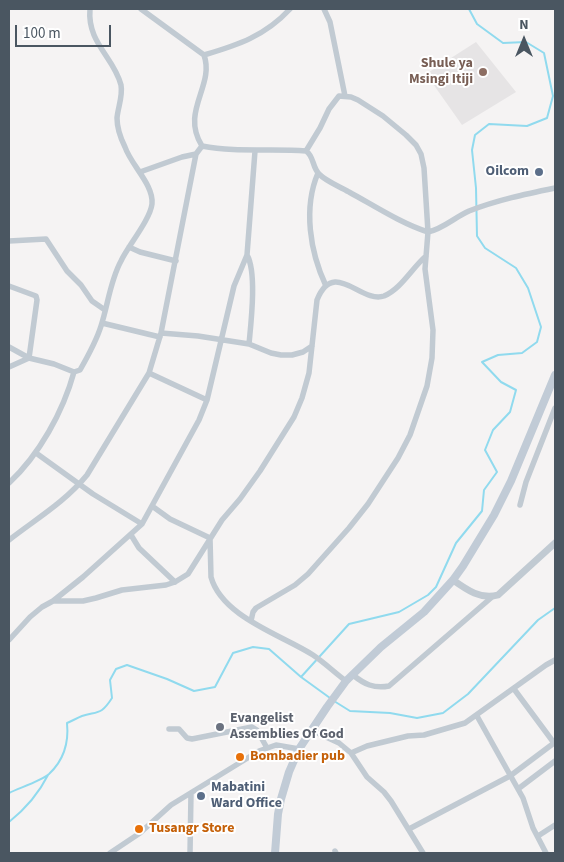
<!DOCTYPE html>
<html>
<head>
<meta charset="utf-8">
<style>
	body { margin:0 }
	#map { position:relative; width:564px; height:862px; overflow:hidden; background:#f5f3f3; font-family:"Source Sans 3",sans-serif }
	canvas { display:block }
	.frame { position:absolute; inset:0; border:10px solid #4a5661; pointer-events:none }
	.north { position:absolute; left:499px; top:15px; width:50px; height:50px; -webkit-text-stroke:4px #fff; paint-order:stroke; rotate:0deg; font-size:14px; font-weight:700; line-height:20px; text-align:center; color:#4a5661 }
	.north::after { content:''; display:block; margin:auto; width:18px; height:22px; background:#4a5661; clip-path:polygon(50% 0,100% 100%,50% 72%,0 100%) }
	.scale { position:absolute; left:15px; top:25px; width:96px; height:22px; box-sizing:border-box; border:2px solid #4a5661; border-top:0; padding-left:6px; font-size:15px; line-height:18px; white-space:nowrap; color:#4a5661; -webkit-text-stroke:4px #fff; paint-order:stroke }
</style>
</head>
<body>
<div id="map">
<canvas width="564" height="862"></canvas>
<div class="frame"></div>
<div class="north">N</div>
<div class="scale">100 m</div>
</div>
<script>
const context = document.querySelector('canvas').getContext('2d');
context.lineJoin = 'round';
function fillPath(path, color) { context.fillStyle = color; context.fill(path, 'evenodd'); }
function stroke(path, color, width, dash) { context.strokeStyle = color; context.lineWidth = width; context.lineCap = dash ? 'butt' : 'round'; context.setLineDash(dash || []); context.stroke(path); }
function drawText(font, color, halo, rows, align = 'center') {
  context.font = font + ' "Source Sans 3",sans-serif'; context.lineWidth = 4; context.setLineDash([]); context.textBaseline = 'middle'; context.strokeStyle = halo; context.fillStyle = color; for (const [text, x, y, turn = 0] of rows) {
    context.save(); context.translate(x, y); context.rotate((+turn || 0) * Math.PI / 180); context.textAlign = isNaN(turn) ? turn : align; if (halo) context.strokeText(text, 0, 0); context.fillText(text, 0, 0); context.restore();
  }
}
fillPath(new Path2D(`
	M476,42L516,92L462,125L426,74Z`), '#e6e4e5');
stroke(new Path2D(`
	M301,677L349,624L399,612L428,595L436,587L456,543L482,511L484,490L497,472L485,450L493,430L510,412L516,390L501,382L482,362L498,355L522,353L537,342L541,327L528,288L516,268L485,248L477,236L476,188L472,150L475,135L489,124L527,126L547,118L553,96L544,53L526,42L503,43L477,24L469,9
	M334,701L350,711L390,713L417,718L443,713L468,694L538,620L555,608
	M9,793C19,788 41,781 49,774C64,760 69,743 67,723C72,721 77,718 82,716C99,711 101,715 112,698L110,680L116,669L127,665L167,679L194,691L215,687L233,653L253,647L269,649L301,677L330,698
	M9,822C24,810 39,793 48,775`), '#90daee', 2);
stroke(new Path2D(`
	M141,9L204,55C215,86 180,111 202,146C237,153 271,148 306,151C314,156 312,167 319,174C327,182 339,186 349,192C373,205 402,224 428,232C443,229 455,217 469,211C497,200 526,194 555,188
	M324,9L330,22L345,96
	M204,55C238,45 265,36 290,9
	M140,172L182,157L196,154
	M318,173C303,208 310,252 326,286
	M9,241L46,239L67,271L81,285L92,301L105,310
	M129,247L140,252L176,261
	M247,255C257,272 251,323 249,344
	M9,286L36,296L37,300L29,358L9,347
	M102,323L160,337
	M161,333L198,336L249,344L271,353L281,355H292L303,352L312,346
	M9,367L29,358L54,364L74,372L80,370C88,356 96,342 101,326C108,305 110,281 121,261C128,246 150,220 152,204C154,185 131,165 125,147C121,139 117,128 117,118C118,107 123,96 121,85C114,57 87,43 90,9
	M149,373L207,400
	M36,453L93,494L142,524
	M9,483C39,455 63,412 74,372
	M520,505L526,482L555,408
	M152,506L170,519L210,538L211,577C222,617 282,635 313,655C325,663 335,673 346,681
	M131,535L139,548L175,582
	M9,540C36,519 65,502 87,475L149,373L161,333L196,154L202,146
	M53,601H83L96,598L122,590L166,585L175,582L188,574L222,520L240,499L260,471L294,417L302,398L309,373L317,300C334,258 361,304 384,296C401,289 412,268 426,256
	M251,621L253,612L256,608L295,585L308,574L349,528L368,504L398,458L410,435L427,386L432,358L433,330L425,269L428,232L424,168L421,154L416,145L406,135L383,116L358,100L351,97L339,96L329,109L320,128L306,151
	M9,640L30,617L42,607L53,601L83,577L142,524L199,420L207,400L234,286L247,255L255,151
	M353,675C364,684 374,689 389,686L492,597
	M477,716L523,798L533,828L546,853
	M169,729H179L187,738L192,739L252,727L257,730L267,748
	M311,730L339,743L351,753L367,777L384,792L391,801L423,853
	M351,753L367,746L408,736L424,735L465,723L546,665L555,660
	M518,789L555,761
	M409,829L510,776L554,743L514,689
	M538,836L555,825
	M335,851L336,853
	M110,853L140,833L171,805L259,751L276,745L299,749
	M190,853L191,793`), '#c1cad2', 5.5);
stroke(new Path2D(`
	M453,580C467,590 481,600 498,595L555,543`), '#c1cad2', 7);
stroke(new Path2D(`
	M275,853L278,814L281,799L289,772L299,749L327,707L346,681L381,647L424,612L453,580L463,566L494,515L511,481L555,375`), '#c1cbd6', 8);
for (const [x, y, r, color] of [
	[483,72,5,"#8d6e63"],
	[539,172,5,"#5c6f8a"],
	[220,727,5,"#6b7280"],
	[240,757,5,"#e8710a"],
	[201,796,5,"#5c6f8a"],
	[139,829,5,"#e8710a"]
]) { const dot = new Path2D(); dot.arc(x, y, r, 0, 2 * Math.PI); context.fillStyle = color; context.fill(dot); stroke(dot, '#fff', 2); }
drawText('bold 14px', '#785e54', '#fff', [
	["Shule ya",473,64],
	["Msingi Itiji",473,80]
], 'right');
drawText('bold 14px', '#4e5e75', '#fff', [
	["Oilcom",529,172],
	["Mabatini",211,788,"left"],
	["Ward Office",211,804,"left"]
], 'right');
drawText('bold 14px', '#5b616d', '#fff', [
	["Evangelist",230,719],
	["Assemblies Of God",230,735]
], 'left');
drawText('bold 14px', '#c56008', '#fff', [
	["Bombadier pub",250,757],
	["Tusangr Store",149,829]
], 'left');
</script>
</body>
</html>
